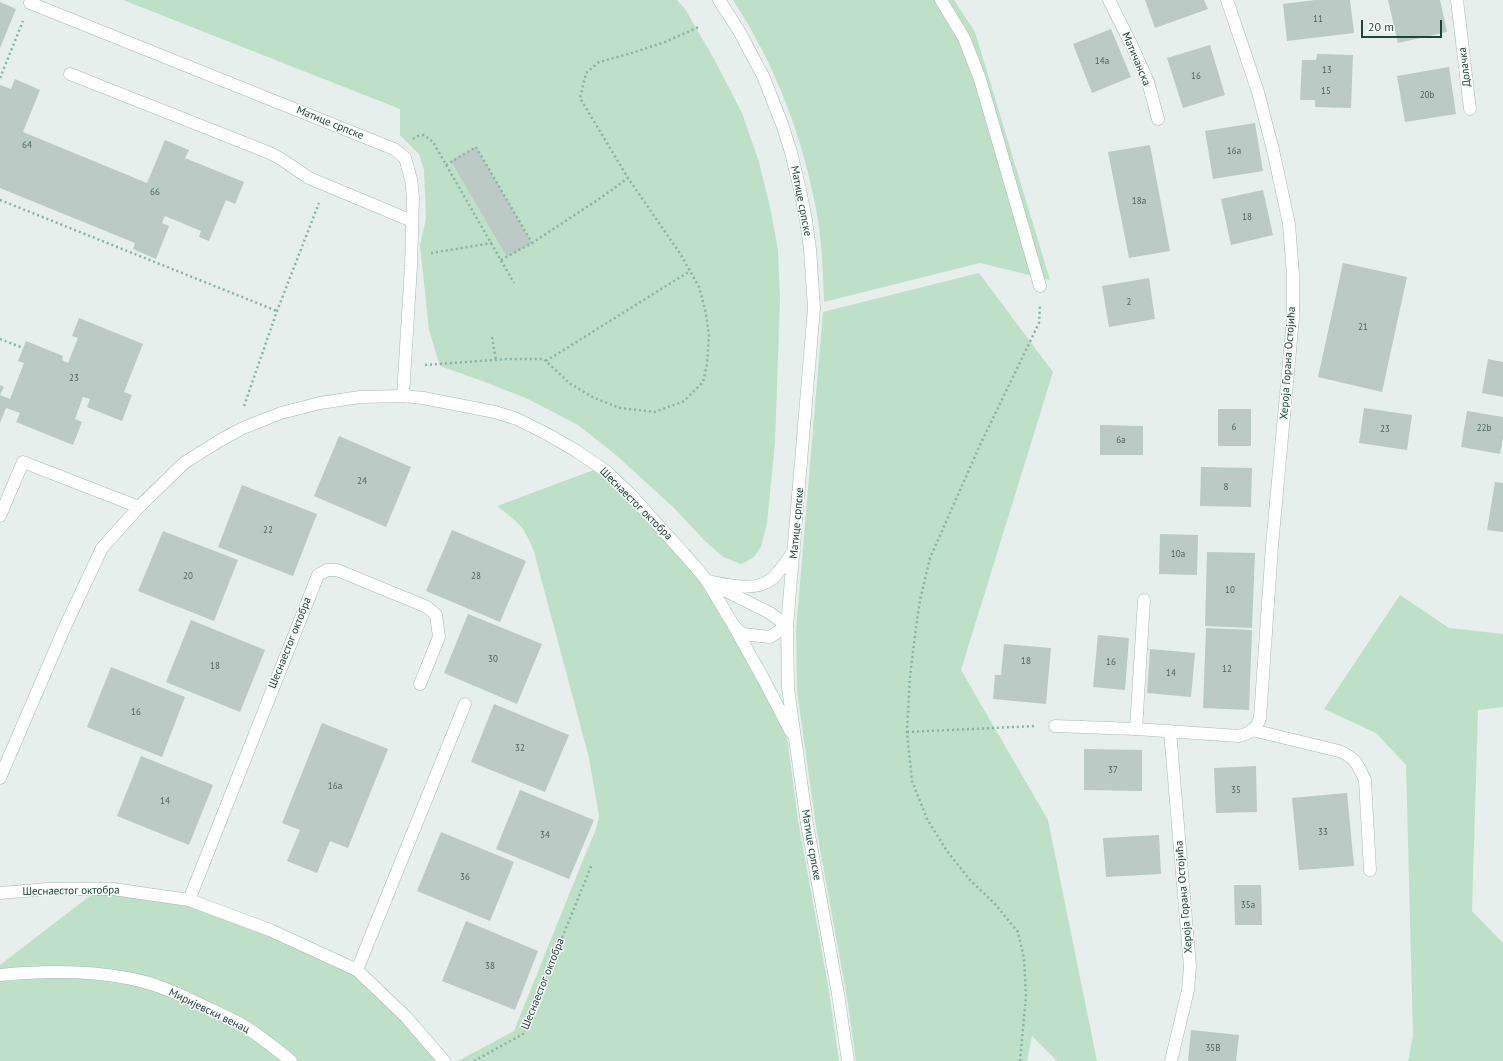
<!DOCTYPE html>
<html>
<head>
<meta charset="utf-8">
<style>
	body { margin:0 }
	#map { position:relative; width:1503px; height:1061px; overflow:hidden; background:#e6efeb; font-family:"PT Sans",sans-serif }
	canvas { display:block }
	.scale { position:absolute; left:1361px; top:20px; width:81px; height:18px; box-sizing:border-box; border:2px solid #24423a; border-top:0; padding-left:5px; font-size:12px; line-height:14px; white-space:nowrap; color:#24423a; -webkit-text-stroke:3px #f7fbf9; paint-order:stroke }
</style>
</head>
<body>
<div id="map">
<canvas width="1503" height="1061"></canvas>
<div class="scale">20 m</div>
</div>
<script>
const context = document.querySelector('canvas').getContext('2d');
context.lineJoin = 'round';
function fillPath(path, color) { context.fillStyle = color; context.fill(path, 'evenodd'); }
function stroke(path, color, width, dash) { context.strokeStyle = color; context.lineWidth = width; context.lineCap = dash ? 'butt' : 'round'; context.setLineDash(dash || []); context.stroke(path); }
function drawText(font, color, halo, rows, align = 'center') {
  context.font = font + ' "PT Sans",sans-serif'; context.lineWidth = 3; context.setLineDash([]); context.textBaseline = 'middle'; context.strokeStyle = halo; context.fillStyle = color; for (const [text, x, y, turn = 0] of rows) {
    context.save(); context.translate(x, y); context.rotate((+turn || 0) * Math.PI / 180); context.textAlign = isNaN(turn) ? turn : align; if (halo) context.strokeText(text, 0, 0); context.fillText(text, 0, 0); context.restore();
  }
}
fillPath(new Path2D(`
	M123,0H677L685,9L713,57L742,113L759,162L770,207L778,250L780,300L775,443L767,523L761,547L754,557L741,564L723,557L705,541L674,508L616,455L578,425L528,399L485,382L440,366L429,330L420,245L426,218L424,170L419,154L400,135V109Z
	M733,0H954L975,32L1050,280L980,263L824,302C823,273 822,243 817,214C803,137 776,66 733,0Z
	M979,273L1053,372L961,670L1048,820L1097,1061H1057L1032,1036L1027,1061H856L847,998L816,827L797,691L796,630L823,312Z
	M599,468L698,578L725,622L755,676L787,737L798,820L829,991L839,1061H458L514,1031L583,860L596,829L599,816L589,758L534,552C525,527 518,522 497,506Z
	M1400,595L1449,628L1503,634V707L1478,710L1472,911L1503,943V1061H1408L1413,1036L1406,765L1376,733L1324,709Z
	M104,885L180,896L348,967L397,1013L439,1061H0V965Z`), '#bfe0c8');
fillPath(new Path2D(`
	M1145,0H1204L1208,9L1155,28Z
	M1315,0H1350L1354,33L1287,41L1283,4Z
	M1388,0H1440L1447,32L1398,43Z
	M0,2L16,9L0,48Z
	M1111,29L1131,77L1092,93L1073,44Z
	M1210,45L1225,95L1183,108L1167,58Z
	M1317,54L1353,55L1351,108L1315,107V100H1300L1302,60H1316Z
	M1449,67L1456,114L1405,122L1397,76Z
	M15,79L40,90L23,132L147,183L165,140L189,150L185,158L244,182L235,204L226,200L209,241L199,237L201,231L165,216L162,223L169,226L156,259L133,249L135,243L0,188V85L11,89Z
	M1255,123L1263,171L1213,179L1205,131Z
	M1150,145L1170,251L1129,258L1108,152Z
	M476,147L532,243L507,257L451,161Z
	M1263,190L1273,235L1231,245L1221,199Z
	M1343,263L1407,277L1382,392L1318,377Z
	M1149,278L1155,319L1109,327L1102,286Z
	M79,318L143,344L124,392L132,395L122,421L87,407L90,399L83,397L75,419L82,422L73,445L16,422L20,413L6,408L0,423V385L4,387L0,395L10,399L24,363L18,361L26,341L63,356L62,360L68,363L78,338L72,336Z
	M1488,359L1503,362V397L1482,393Z
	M1364,408L1412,415L1407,450L1359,443Z
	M1218,409H1251V446H1218Z
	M1467,411L1503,417V438L1500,454L1461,447Z
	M1100,425L1143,426V455H1100Z
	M339,436L411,467L386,527L314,496Z
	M1201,467L1252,468L1251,507L1200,506Z
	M1495,482L1503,483V532L1487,530Z
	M242,485L317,514L293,576L218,547Z
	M452,530L526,561L500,622L426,591Z
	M163,531L238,560L214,621L138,591Z
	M1160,534L1198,535L1197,575L1159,574Z
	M1207,552L1255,553L1252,628L1205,626Z
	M468,614L542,644L517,704L444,673Z
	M191,620L265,650L240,712L166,682Z
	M1206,628L1252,630L1249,710L1203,708Z
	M1098,635L1129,638L1125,690L1093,687Z
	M1004,644L1051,648L1046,704L993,699L995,675H1001Z
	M1150,649L1195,653L1191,697L1147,693Z
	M111,667L185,697L162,757L87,727Z
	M494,704L569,735L545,792L471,762Z
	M322,723L388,749L348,848L330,841L317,873L287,861L300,830L282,823Z
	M1084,749L1142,750V791L1084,790Z
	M141,756L213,785L189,845L117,816Z
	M1256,766L1257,812L1216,813L1214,768Z
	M520,790L594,820L569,879L496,849Z
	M1347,793L1354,866L1299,870L1292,798Z
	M441,832L514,862L490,921L417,891Z
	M1159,835L1161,874L1106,877L1103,838Z
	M1234,885H1261L1262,925H1235Z
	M466,921L538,951L515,1010L442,981Z
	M1191,1030L1239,1035L1236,1061H1188Z`), '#bbcac4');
const service = new Path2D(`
	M30,3L394,149L405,158L411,179L413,197L411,266L403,396
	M70,74L270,153L281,159L309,178L412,221
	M0,516L23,462L139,507
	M1136,729L1144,600
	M1252,730L1339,751C1355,757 1358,765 1365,780L1370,870
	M189,900L318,575L327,570H337L427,607L436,615L439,637L420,684
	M357,970L465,704`);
const minor = new Path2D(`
	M941,0L964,38L980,79L1040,286
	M1109,0L1131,44L1148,82L1158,119
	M1457,0L1470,109
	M1055,726L1136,729L1239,736C1250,733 1257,729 1260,718L1272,546L1293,318V275L1289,224L1273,150L1258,92L1227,0
	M1170,731L1190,967L1188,990L1171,1061
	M0,778L64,629L102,548L139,507L184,463L219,441L243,428L281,413L320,403L360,397L403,396L423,398L495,412L517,419L547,434L575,450L607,472L632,496L694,565L707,581L734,626L742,634L770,637L787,626L770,613L710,583
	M0,893L48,889H113L189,900L270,930L357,970L406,1017L444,1061`);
const tertiary = new Path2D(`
	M0,975C42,971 85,970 127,978C157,983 185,997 212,1010C222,1015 232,1019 242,1025C259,1035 275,1048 291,1061`);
const secondary = new Path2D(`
	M719,0L739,31L763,76L782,124L791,152L800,190L806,220L810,249L814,308L787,626L788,688L807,824L838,994L848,1061
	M707,581C727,585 756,593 773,578C781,570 787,560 794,551
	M734,626L764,680L791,732`);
stroke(service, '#a8b8b2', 13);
stroke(minor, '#a8b8b2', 13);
stroke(tertiary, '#a8b8b2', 13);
stroke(secondary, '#a4bbb3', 13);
stroke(new Path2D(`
	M0,78L23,21
	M413,139L418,136L424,135L433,142L514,283
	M446,165L476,147L532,243
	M0,200L277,311
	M431,253L492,243
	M501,260L532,243L602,197L628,178
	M492,337L496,360
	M0,339L23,348
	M546,361L690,271
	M425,365L507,359H544L569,383L594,398L620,408L655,412L684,401L703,382L707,364L709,334L705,309L699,287L681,255L628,178L580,98L586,73L599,62L632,53L665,42L699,27
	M244,406L277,311L319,203
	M907,732L1036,726
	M474,1061L523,1034L592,864
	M1020,1061L1026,996L1024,958L1018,932L994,903L970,880L947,851L927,819L912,781L907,732L910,676L916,628L920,600L930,558L980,445L1039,323L1040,305`), '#86b3a5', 2.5, [2, 3]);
stroke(service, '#fff', 12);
stroke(minor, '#fff', 12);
stroke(tertiary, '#fff', 12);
stroke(secondary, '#fff', 12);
drawText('9px', '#4a645c', null, [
	["11",1318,19],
	["14a",1102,61],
	["13",1327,70],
	["16",1196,76],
	["15",1326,91],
	["20b",1427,95],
	["64",27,145],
	["16a",1234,151],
	["66",155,192],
	["18a",1139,201],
	["18",1247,217],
	["2",1129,302],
	["21",1363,327],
	["23",74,378],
	["6",1234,427],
	["22b",1484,428],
	["23",1385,429],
	["6a",1121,440],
	["24",362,481],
	["8",1226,487],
	["22",268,530],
	["10a",1178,554],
	["20",188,576],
	["28",476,576],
	["10",1230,590],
	["30",493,659],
	["18",1026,661],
	["16",1111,662],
	["18",215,666],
	["12",1227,669],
	["14",1171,673],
	["16",136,712],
	["32",520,748],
	["37",1113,770],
	["16a",335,786],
	["35",1236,790],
	["14",165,801],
	["33",1323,832],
	["34",545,835],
	["36",465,877],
	["35a",1248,905],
	["38",490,966],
	["35B",1213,1048]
]);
drawText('11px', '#24423a', '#f7fbf9', [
	["Матичанска",1136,59,67],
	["Долачка",1465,67,-97],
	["Матице српске",330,123,22],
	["Матице српске",801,201,79],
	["Хероја Горана Остојића",1288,363,-86],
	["Шеснаестог октобра",636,504,45],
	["Матице српске",797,523,-85],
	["Шеснаестог октобра",290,643,-68],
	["Матице српске",811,845,80],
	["Шеснаестог октобра",71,891,-1],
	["Хероја Горана Остојића",1184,897,-95],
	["Шеснаестог октобра",543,984,-68],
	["Миријевски венац",209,1011,26]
]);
</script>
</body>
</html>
